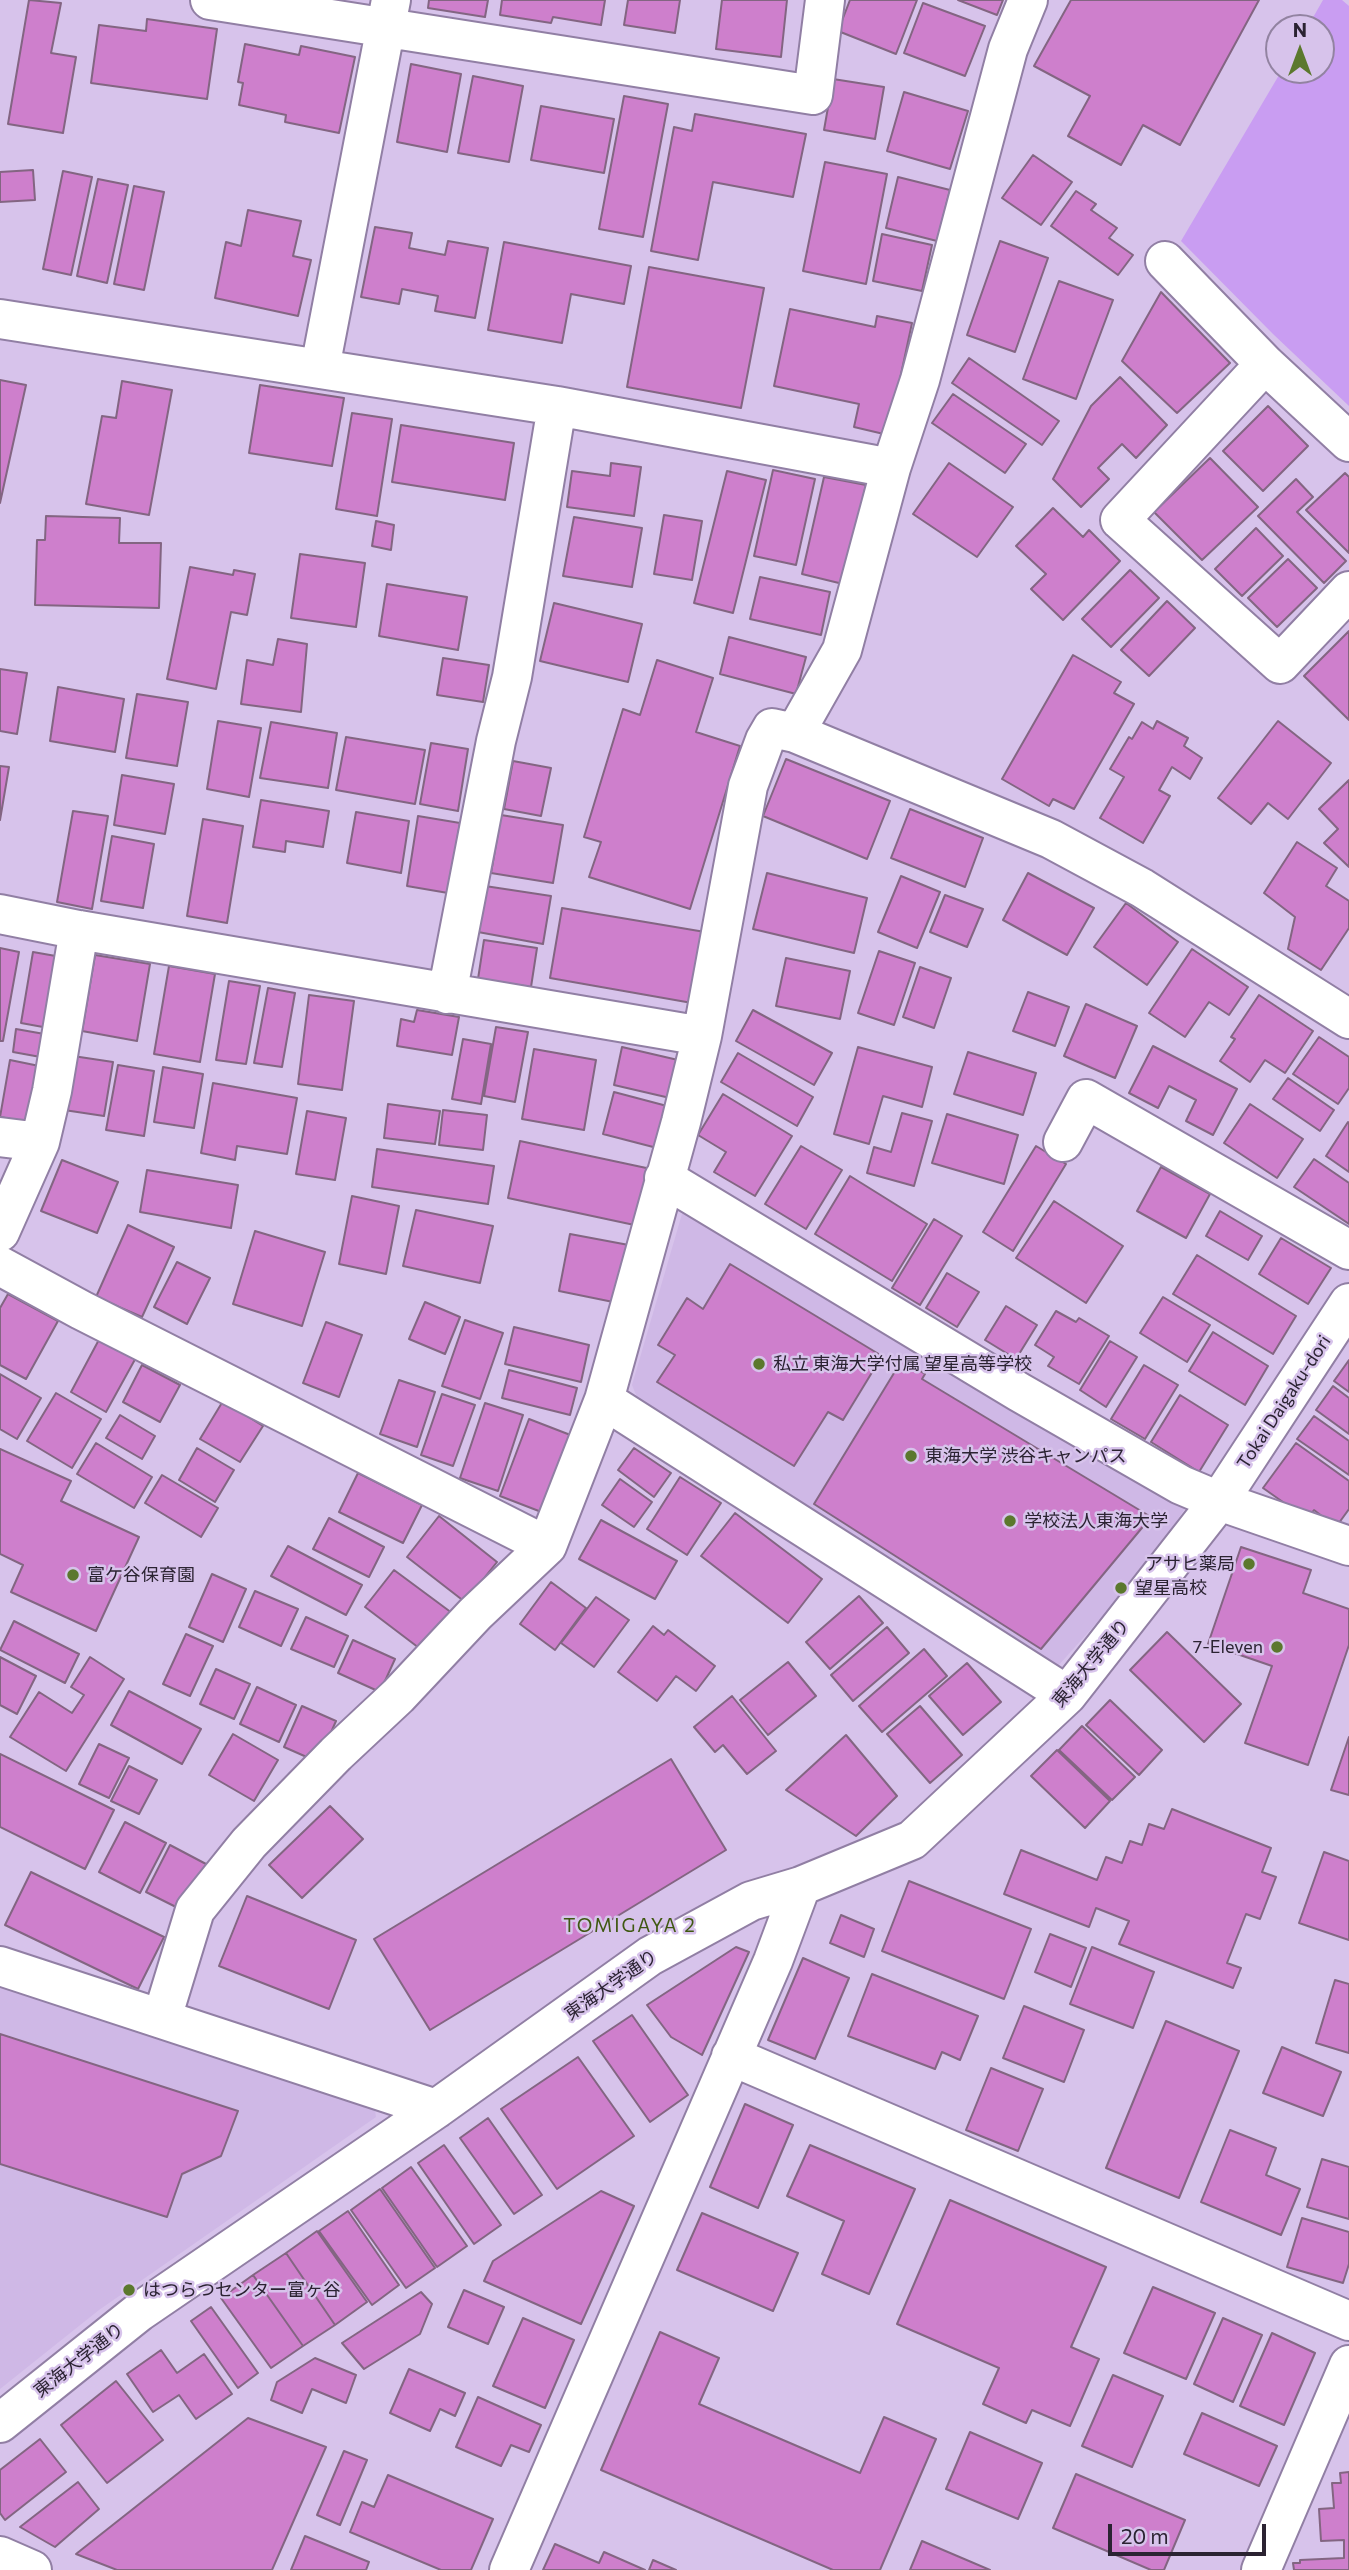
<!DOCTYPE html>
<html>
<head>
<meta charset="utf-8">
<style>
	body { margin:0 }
	#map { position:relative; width:1349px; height:2570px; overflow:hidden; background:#d7c3eb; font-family:Commissioner,sans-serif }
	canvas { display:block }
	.north { position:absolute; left:1265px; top:14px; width:70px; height:70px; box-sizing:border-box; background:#d7c3eb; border:2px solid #9283a1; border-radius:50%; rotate:0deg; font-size:19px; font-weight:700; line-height:28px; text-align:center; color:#2b2332 }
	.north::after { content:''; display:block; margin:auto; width:24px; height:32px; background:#5b782d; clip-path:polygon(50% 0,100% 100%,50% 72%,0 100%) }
	.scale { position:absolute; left:1108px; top:2524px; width:158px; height:32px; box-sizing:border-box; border:4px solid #2b2332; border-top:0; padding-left:9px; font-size:21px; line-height:24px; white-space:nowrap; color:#2b2332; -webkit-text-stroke:5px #d7c3eb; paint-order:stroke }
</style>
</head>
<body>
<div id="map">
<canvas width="1349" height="2570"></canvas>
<div class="north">N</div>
<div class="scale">20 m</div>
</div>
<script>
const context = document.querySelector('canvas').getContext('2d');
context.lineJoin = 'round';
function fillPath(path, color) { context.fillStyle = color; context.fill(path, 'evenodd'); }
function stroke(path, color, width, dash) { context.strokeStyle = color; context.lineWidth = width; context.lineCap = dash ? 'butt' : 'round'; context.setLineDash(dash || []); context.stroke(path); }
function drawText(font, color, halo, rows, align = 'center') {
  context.font = font + ' Commissioner,"Noto Sans JP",sans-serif'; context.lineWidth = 5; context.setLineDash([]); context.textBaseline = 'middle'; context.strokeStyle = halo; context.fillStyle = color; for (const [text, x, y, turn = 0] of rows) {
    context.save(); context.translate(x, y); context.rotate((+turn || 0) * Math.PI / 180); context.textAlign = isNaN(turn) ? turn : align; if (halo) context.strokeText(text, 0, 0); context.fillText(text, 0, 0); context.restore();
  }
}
fillPath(new Path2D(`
	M695,1209L1186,1507L1144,1570L1049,1676L640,1405L632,1385L682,1214Z
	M0,1981L374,2104L376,2117L99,2310L0,2389Z`), '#cfb8e6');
fillPath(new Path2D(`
	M1323,0H1342L1349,6V406L1273,334L1181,241L1282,70H1321V28H1307Z`), '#c99df2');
const building = new Path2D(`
	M29,0L61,3L51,53L76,57L63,133L8,124Z
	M429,0H488L485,17L428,8Z
	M502,0H605L601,25L553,17L551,23L500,15Z
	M628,0H680L675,33L624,25Z
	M722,0H787L781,57L716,49Z
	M850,0H917L896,54L838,31Z
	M958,0H1003L997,15Z
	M1071,0H1259L1180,145L1143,125L1121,165L1068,136L1090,96L1034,66Z
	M923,3L985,26L965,76L904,53Z
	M147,19L217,29L207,99L91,83L99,25L146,31Z
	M245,44L299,55L301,46L355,57L339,133L285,122L286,115L239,105L243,83L238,82Z
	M411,64L461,74L447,152L397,142Z
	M473,76L523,86L509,162L458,153Z
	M833,79L884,87L875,139L824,130Z
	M904,92L968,111L950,169L887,151Z
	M624,96L668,104L643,237L599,229Z
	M541,106L614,119L604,173L531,160Z
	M695,114L806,134L793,197L713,182L698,260L651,251L674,127L692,131Z
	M1033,155L1072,182L1041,225L1002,198Z
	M825,162L887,174L866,284L803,271Z
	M33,170L35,200L0,202V172Z
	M63,171L92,177L71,275L43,269Z
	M898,177L950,190L937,241L886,228Z
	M98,179L128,185L107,283L77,276Z
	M134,186L164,192L144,290L114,284Z
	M1076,191L1096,204L1091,210L1117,228L1109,238L1133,255L1118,275L1051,226Z
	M248,210L301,221L293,256L311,260L298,316L215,298L226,242L241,246Z
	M375,227L412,233L409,248L445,255L448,241L488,248L475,318L435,311L438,296L402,289L399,304L361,297Z
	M882,234L932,245L922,291L873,281Z
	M1000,241L1048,258L1015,352L967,335Z
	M504,242L631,266L624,304L571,294L562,343L488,330Z
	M649,267L764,288L741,408L627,387Z
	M1059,281L1113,300L1076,399L1023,379Z
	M1161,292L1230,363L1177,413L1122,361Z
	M790,309L875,327L877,316L912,323L888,435L854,427L859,404L774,386Z
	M969,358L1059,421L1042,445L952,383Z
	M1120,377L1167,425L1136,458L1122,444L1098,468L1109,479L1081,507L1053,479L1091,406Z
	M0,380L26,385L0,503Z
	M122,381L172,390L149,515L86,504L102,416L116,418Z
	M260,385L344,398L332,466L249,453Z
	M953,394L1026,444L1005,473L932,423Z
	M1268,406L1308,446L1263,491L1223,451Z
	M352,413L392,419L377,516L336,509Z
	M401,425L514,443L505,500L392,482Z
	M1210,458L1258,507L1202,560L1154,512Z
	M611,463L641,467L634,516L567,507L572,471L610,476Z
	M949,463L1013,507L977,557L913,514Z
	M773,470L815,479L796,565L754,556Z
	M727,471L766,480L733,613L694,603Z
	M1345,473L1349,477V553L1306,510Z
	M824,477L866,485L843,584L802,574Z
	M1296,479L1313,497L1297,512L1346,561L1324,583L1258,516Z
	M1053,508L1083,537L1089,530L1120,561L1063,620L1031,589L1046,574L1016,546Z
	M664,515L702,521L692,580L654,574Z
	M46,516L120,518L119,543H161L159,608L35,605L37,540H45Z
	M574,517L642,528L632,587L563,576Z
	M376,521L394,525L391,550L372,546Z
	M1256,528L1283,556L1242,596L1215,569Z
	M300,554L365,563L356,627L291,618Z
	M1288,559L1317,588L1277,627L1248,598Z
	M190,567L233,575L234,570L255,574L247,615L231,612L216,689L167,679Z
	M1130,570L1159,598L1111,647L1082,619Z
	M760,577L830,592L821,635L750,619Z
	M387,584L467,597L458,650L379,636Z
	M1167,601L1195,628L1149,676L1121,650Z
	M554,603L642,624L628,682L540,661Z
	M1349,631V720L1304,676Z
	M729,637L806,657L796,694L720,674Z
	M278,639L307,644L301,712L241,704L247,660L273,665Z
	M1073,655L1121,682L1114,693L1134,704L1074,809L1053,799L1049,806L1002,779Z
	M443,658L489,665L483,702L437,695Z
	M657,660L713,678L696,732L740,746L690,909L589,877L601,842L584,837L623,709L640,715Z
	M0,669L27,673L17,734L0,731Z
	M58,687L124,699L115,752L50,741Z
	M137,694L188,702L177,766L126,758Z
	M218,721L261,728L249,797L207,789Z
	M1157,721L1188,738L1184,746L1202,758L1190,779L1172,767L1159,790L1170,796L1143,843L1100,818L1124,777L1110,769L1129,737L1132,739L1142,722L1153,729Z
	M1278,721L1331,763L1288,819L1268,803L1251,824L1218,798Z
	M271,722L337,733L328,788L260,778Z
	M346,737L425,750L415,804L336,790Z
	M431,743L468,749L458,811L420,804Z
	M786,759L890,801L867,859L763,816Z
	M513,761L551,768L541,816L504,809Z
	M0,766L9,767L0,820Z
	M122,775L174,784L165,834L114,825Z
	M1349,780V867L1324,843L1338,829L1319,809Z
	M261,800L329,811L323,847L286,841L285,852L253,847Z
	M910,809L983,838L965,887L891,858Z
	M73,811L108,816L92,909L57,902Z
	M356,812L409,821L401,873L347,863Z
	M501,815L563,825L553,883L491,873Z
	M418,816L460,823L448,893L407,886Z
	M203,819L243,826L227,923L187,916Z
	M112,836L154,844L143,908L101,901Z
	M1297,842L1337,868L1326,886L1349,901V928L1321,970L1288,949L1295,917L1264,893Z
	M767,873L867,898L854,953L753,929Z
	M1028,873L1094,908L1067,955L1003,920Z
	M901,876L940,892L917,948L878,932Z
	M485,886L551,896L543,944L478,932Z
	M945,895L983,909L967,947L930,932Z
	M1126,903L1178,942L1147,985L1094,947Z
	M562,908L705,932L692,1003L550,978Z
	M484,940L537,948L531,987L478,979Z
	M0,948L19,952L3,1041H0Z
	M1192,949L1248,987L1229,1015L1209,1002L1185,1037L1149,1013Z
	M879,951L915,963L894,1025L858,1013Z
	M33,952L67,958L54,1029L21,1023Z
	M95,955L150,964L137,1041L82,1031Z
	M786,958L850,971L840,1019L776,1006Z
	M169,966L215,974L200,1062L154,1054Z
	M920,967L951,978L934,1028L903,1017Z
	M229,981L260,986L246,1064L216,1060Z
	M268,988L295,993L282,1067L254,1063Z
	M1028,992L1069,1007L1055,1046L1013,1031Z
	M309,995L354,1001L342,1090L298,1084Z
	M1259,995L1313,1031L1285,1073L1265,1060L1250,1082L1220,1061L1235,1039L1231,1037Z
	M1086,1004L1137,1026L1115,1078L1064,1056Z
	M417,1010L459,1017L452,1055L397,1046L401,1019L414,1022Z
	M753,1010L832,1053L814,1085L736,1041Z
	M496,1027L528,1032L515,1102L484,1096Z
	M16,1029L50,1035L46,1058L13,1052Z
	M1319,1037L1349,1057V1088L1338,1104L1293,1074Z
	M463,1039L491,1044L481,1104L452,1099Z
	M1153,1046L1237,1089L1213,1135L1186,1121L1196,1100L1169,1086L1158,1108L1129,1093Z
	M622,1047L678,1060L670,1098L614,1085Z
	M858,1047L932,1067L922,1107L883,1096L869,1144L834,1134Z
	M534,1049L596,1060L584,1130L522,1119Z
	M968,1052L1036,1073L1023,1115L954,1094Z
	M738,1053L813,1097L797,1126L721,1082Z
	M73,1056L113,1062L104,1116L64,1110Z
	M10,1060L49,1068L39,1124L0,1117Z
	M118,1065L154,1071L144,1136L106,1130Z
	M163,1067L203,1074L194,1128L154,1122Z
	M1288,1078L1334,1110L1320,1131L1273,1099Z
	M213,1083L297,1098L287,1154L237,1146L235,1160L201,1153Z
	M614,1092L667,1106L657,1148L603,1134Z
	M723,1094L792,1136L755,1196L714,1172L726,1152L698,1135Z
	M388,1104L440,1111L435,1144L384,1138Z
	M1250,1104L1303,1139L1277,1178L1224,1143Z
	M443,1110L487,1115L483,1150L439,1145Z
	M307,1111L346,1118L335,1180L296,1174Z
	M902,1113L932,1121L914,1186L867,1173L874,1147L891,1152Z
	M947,1114L1018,1135L1004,1184L932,1163Z
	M1348,1122L1349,1123V1172L1326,1156Z
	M520,1141L651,1169L639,1226L508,1198Z
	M801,1146L842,1170L806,1229L765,1204Z
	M1036,1146L1066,1164L1013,1251L983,1232Z
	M377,1149L494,1166L488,1204L372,1187Z
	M1314,1159L1349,1183V1224L1294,1187Z
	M62,1160L118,1182L97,1233L41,1211Z
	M1161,1167L1210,1194L1186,1238L1137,1211Z
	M147,1170L238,1185L231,1228L140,1212Z
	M850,1176L927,1224L892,1281L815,1234Z
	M352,1196L399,1206L386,1274L339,1264Z
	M1054,1201L1123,1246L1086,1303L1016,1258Z
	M416,1210L493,1226L480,1283L403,1266Z
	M1220,1211L1262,1236L1248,1260L1206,1236Z
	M934,1219L962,1236L920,1305L892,1288Z
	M128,1225L174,1247L142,1317L96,1297Z
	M255,1231L325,1252L302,1326L233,1304Z
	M570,1234L634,1246L623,1304L559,1291Z
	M1281,1238L1331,1268L1308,1304L1259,1274Z
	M1197,1255L1296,1316L1273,1354L1173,1294Z
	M177,1262L210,1278L187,1324L154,1307Z
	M730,1264L882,1356L843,1420L828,1412L794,1466L657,1382L675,1355L658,1345L687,1298L703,1309Z
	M947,1273L979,1292L957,1327L926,1308Z
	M8,1294L58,1321L26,1379L0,1365V1308Z
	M1163,1297L1210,1325L1187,1362L1140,1333Z
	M425,1302L460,1317L445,1354L409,1339Z
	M1006,1306L1037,1325L1016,1359L985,1340Z
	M1056,1311L1076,1322L1079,1318L1109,1336L1079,1384L1048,1366L1054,1357L1035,1345Z
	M465,1320L503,1333L480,1399L442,1386Z
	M326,1322L362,1335L339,1397L303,1383Z
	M514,1327L589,1345L581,1382L505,1364Z
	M1213,1332L1268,1366L1245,1405L1189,1371Z
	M102,1334L138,1354L106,1412L71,1392Z
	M1110,1341L1137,1357L1106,1407L1080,1390Z
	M902,1360L925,1374L922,1379L1151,1517L1041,1649L814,1504Z
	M1349,1360V1392L1334,1381Z
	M142,1365L180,1385L160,1422L123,1402Z
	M1144,1365L1178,1385L1145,1439L1111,1419Z
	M509,1370L577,1388L570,1415L502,1398Z
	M0,1374L41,1398L17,1439L0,1429Z
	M399,1380L435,1392L417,1447L380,1434Z
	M1333,1386L1349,1398V1434L1316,1410Z
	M56,1393L101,1419L72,1468L27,1441Z
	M442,1394L475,1405L453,1466L421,1455Z
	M1180,1395L1228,1425L1199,1472L1151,1442Z
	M223,1401L263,1426L240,1462L200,1439Z
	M485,1403L523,1415L498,1491L460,1478Z
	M120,1415L155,1436L142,1459L106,1438Z
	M1314,1416L1349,1441V1475L1297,1439Z
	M529,1419L573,1436L544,1513L500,1496Z
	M96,1443L152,1477L134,1508L77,1474Z
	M1296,1443L1349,1481V1509L1336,1527L1314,1510L1307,1519L1263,1488Z
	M197,1448L234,1470L215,1502L179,1480Z
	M634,1448L671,1473L654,1497L618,1470Z
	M0,1449L71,1481L61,1501L139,1537L96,1631L11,1592L23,1565L0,1554Z
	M358,1473L422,1505L403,1543L339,1512Z
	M162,1475L218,1508L201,1537L145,1503Z
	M680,1477L721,1503L687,1555L647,1529Z
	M620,1479L652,1502L634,1527L602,1505Z
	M735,1513L822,1579L788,1623L701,1556Z
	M439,1516L497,1562L465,1602L407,1557Z
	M329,1518L384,1547L369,1577L313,1549Z
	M601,1520L677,1561L655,1599L579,1559Z
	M288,1546L362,1585L346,1615L271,1576Z
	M1241,1547L1311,1570L1303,1593L1349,1609V1645L1308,1765L1245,1743L1272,1666L1208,1644Z
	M394,1570L452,1613L423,1651L365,1607Z
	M212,1574L246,1589L223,1642L189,1627Z
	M551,1582L586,1608L555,1650L520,1624Z
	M255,1591L298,1609L281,1646L239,1627Z
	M859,1596L883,1623L830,1669L806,1642Z
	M596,1597L629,1620L594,1667L561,1643Z
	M306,1617L348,1636L334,1667L291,1649Z
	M14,1621L79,1654L65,1683L0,1650Z
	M653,1626L664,1635L668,1630L715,1666L696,1691L676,1676L657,1701L618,1672Z
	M887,1627L909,1653L853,1701L831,1675Z
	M1167,1632L1241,1704L1204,1742L1130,1670Z
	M186,1634L213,1646L190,1696L163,1684Z
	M353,1640L395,1659L380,1692L338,1673Z
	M924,1649L947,1676L882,1732L859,1706Z
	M0,1657L36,1676L17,1714L0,1705Z
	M90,1657L124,1679L66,1771L10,1737L39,1692L72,1713L84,1695L71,1687Z
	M788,1662L816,1696L768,1735L740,1700Z
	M967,1663L1001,1702L963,1735L929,1696Z
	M216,1669L250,1684L234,1719L200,1704Z
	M257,1687L296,1705L279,1742L240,1724Z
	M129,1691L201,1729L182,1764L111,1725Z
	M732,1696L776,1751L747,1774L723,1745L715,1752L694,1727Z
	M1110,1700L1162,1750L1139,1775L1086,1725Z
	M302,1706L336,1721L318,1762L284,1747Z
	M920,1706L962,1755L930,1783L887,1734Z
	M1082,1726L1135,1777L1112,1800L1059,1750Z
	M233,1734L278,1760L254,1801L209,1775Z
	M846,1735L897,1796L856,1836L786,1790Z
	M1349,1737V1795L1331,1790Z
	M99,1744L129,1758L109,1798L79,1784Z
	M1057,1750L1110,1801L1085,1828L1031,1776Z
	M0,1754L114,1810L85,1869L0,1827Z
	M671,1759L726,1850L430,2030L374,1939Z
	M129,1766L157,1780L139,1814L111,1801Z
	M330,1806L363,1839L302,1898L269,1865Z
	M1172,1809L1271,1848L1262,1872L1276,1877L1260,1919L1246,1914L1227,1963L1241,1968L1233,1988L1119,1944L1129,1921L1096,1908L1089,1927L1004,1894L1021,1850L1097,1880L1106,1857L1122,1863L1130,1841L1142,1845L1149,1824L1164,1829Z
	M125,1822L166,1843L140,1893L99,1872Z
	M170,1845L206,1864L182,1910L146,1892Z
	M1324,1852L1349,1861V1940L1299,1923Z
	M31,1872L164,1937L138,1989L5,1925Z
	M909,1881L1031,1929L1004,1999L882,1951Z
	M247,1896L356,1940L329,2009L219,1966Z
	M841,1915L874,1929L864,1957L830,1943Z
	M1050,1934L1086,1948L1071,1987L1035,1972Z
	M736,1947L749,1952L702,2055L671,2037L647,2005Z
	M1092,1947L1154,1972L1133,2028L1070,2004Z
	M803,1958L849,1978L815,2059L768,2040Z
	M872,1974L978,2016L960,2060L942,2052L935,2069L848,2036Z
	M1335,1980L1349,1984V2053L1316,2043Z
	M1024,2006L1084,2030L1064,2082L1003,2058Z
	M632,2015L688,2095L650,2122L593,2041Z
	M1166,2021L1239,2051L1179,2198L1106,2168Z
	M0,2034L238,2111L221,2156L182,2174L167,2217L0,2164Z
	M1282,2047L1341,2072L1323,2116L1263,2093Z
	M578,2057L634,2136L557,2189L501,2109Z
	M991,2068L1043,2089L1018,2151L966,2130Z
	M745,2104L793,2125L758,2208L710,2187Z
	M488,2118L542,2195L514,2214L460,2138Z
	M1230,2130L1276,2148L1266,2175L1300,2189L1281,2235L1201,2202Z
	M444,2145L501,2225L474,2244L418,2163Z
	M810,2145L915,2189L869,2294L822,2274L844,2221L787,2196Z
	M1322,2159L1349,2167V2219L1307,2207Z
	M411,2167L467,2246L437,2267L382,2188Z
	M380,2189L435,2268L406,2288L351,2210Z
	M601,2191L634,2206L581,2324L484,2281L493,2261Z
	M950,2200L1106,2267L1071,2347L1099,2359L1070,2426L1032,2410L1026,2423L983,2404L999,2368L897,2324Z
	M348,2211L399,2285L372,2305L319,2231Z
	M702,2213L798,2253L773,2311L677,2270Z
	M1302,2218L1349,2232V2264L1343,2283L1287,2267Z
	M317,2231L367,2302L335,2325L286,2253Z
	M286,2253L335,2325L303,2346L253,2275Z
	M253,2275L303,2346L271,2368L221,2298Z
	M1153,2287L1215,2313L1186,2379L1124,2353Z
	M464,2290L504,2307L488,2344L448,2327Z
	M421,2292L432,2304L420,2334L364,2369L342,2343Z
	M211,2307L258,2373L238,2388L191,2321Z
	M523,2318L574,2340L545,2408L493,2386Z
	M1223,2318L1262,2335L1233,2402L1194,2384Z
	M660,2332L719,2358L699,2404L860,2473L884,2417L936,2439L880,2570H833L601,2470Z
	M1272,2333L1315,2353L1284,2425L1240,2406Z
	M161,2350L177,2373L204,2354L232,2394L196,2419L179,2395L153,2412L127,2374Z
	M315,2358L356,2375L346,2403L312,2389L302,2413L271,2400L277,2382Z
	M409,2369L465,2393L455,2416L440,2409L430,2431L390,2413Z
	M1113,2375L1163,2396L1132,2467L1082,2446Z
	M116,2381L163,2440L107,2483L61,2425Z
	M478,2397L541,2425L529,2452L511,2445L501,2466L456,2447Z
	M1202,2413L1277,2446L1259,2486L1184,2454Z
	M248,2418L326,2447L272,2570H117L76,2554Z
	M970,2432L1042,2463L1018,2519L946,2489Z
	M40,2439L66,2472L5,2520L0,2513V2470Z
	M344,2451L367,2460L340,2525L317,2515Z
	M1349,2472V2570H1294L1293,2563H1300V2560L1344,2558V2540L1321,2541L1319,2509L1334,2508L1332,2483H1341L1340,2473Z
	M1076,2474L1185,2520L1164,2570H1151L1053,2528Z
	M388,2475L493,2519L471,2570H441L350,2532L362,2502L374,2507Z
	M78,2482L99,2509L55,2547L20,2527Z
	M305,2536L369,2562L366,2570H291Z
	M922,2541L990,2570H910Z
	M555,2544L599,2563L604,2552L645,2570H543Z
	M653,2560L676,2570H649Z`);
fillPath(building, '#ce7fcc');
stroke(building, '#836582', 2);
const minor = new Path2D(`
	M210,0L813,95L825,0
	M1165,261L1265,364L1349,442
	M0,319L557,406L891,468
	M1265,364L1120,520L1280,664L1349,591
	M320,368L391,0
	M795,733L842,650L891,468L920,380L1008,49L1028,0
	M0,914L79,930L702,1036
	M447,994L496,741L512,677L557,406
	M0,1137L40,1142
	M1063,1142L1086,1099L1349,1250
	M664,1178L1019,1392L1181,1485L1219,1501L1349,1546
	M0,1232L40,1142L52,1091L79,930
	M0,1266L81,1310L547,1546
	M604,1400L1067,1695
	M0,1966L436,2109
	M162,2018L195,1910L249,1843L336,1754L398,1696L475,1614L547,1546L604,1400L681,1122L702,1036L748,786L765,740L772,728L795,733L1051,839L1142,888L1349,1019
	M731,2056L1349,2321
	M0,2423L139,2312L436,2109L650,1956L751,1901L801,1886L912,1840L1067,1695L1219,1501L1349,1303
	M0,2556L32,2570
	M509,2570L773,1961L801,1886
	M1261,2570L1349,2365`);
stroke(minor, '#917fa4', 42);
stroke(minor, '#fff', 38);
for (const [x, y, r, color] of [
	[759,1364,7,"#5b782d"],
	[911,1456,7,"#5b782d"],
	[1010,1521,7,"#5b782d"],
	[1249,1564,7,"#5b782d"],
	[73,1575,7,"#5b782d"],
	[1121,1588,7,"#5b782d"],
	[1277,1647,7,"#5b782d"],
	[129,2290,7,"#5b782d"]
]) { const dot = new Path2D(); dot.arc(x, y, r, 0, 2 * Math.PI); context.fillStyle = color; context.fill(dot); stroke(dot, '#d7c3eb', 2.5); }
drawText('18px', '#2b2332', '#d7c3eb', [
	["私立 東海大学付属 望星高等学校",773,1364],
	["東海大学 渋谷キャンパス",925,1456],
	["学校法人東海大学",1024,1521],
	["アサヒ薬局",1235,1564,"right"],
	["富ケ谷保育園",87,1575],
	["望星高校",1135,1588],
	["7-Eleven",1263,1647,"right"],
	["はつらつセンター富ヶ谷",143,2290]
], 'left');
drawText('18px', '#2b2332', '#d7c3eb', [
	["Tokai Daigaku-dori",1284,1402,-57],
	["東海大学通り",1091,1663,-50],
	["東海大学通り",611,1985,-35],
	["東海大学通り",79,2360,-38]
]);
context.letterSpacing = '2px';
drawText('19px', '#3f5811', '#d7c3eb', [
	["TOMIGAYA 2",630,1926]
]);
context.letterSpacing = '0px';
</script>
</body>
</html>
